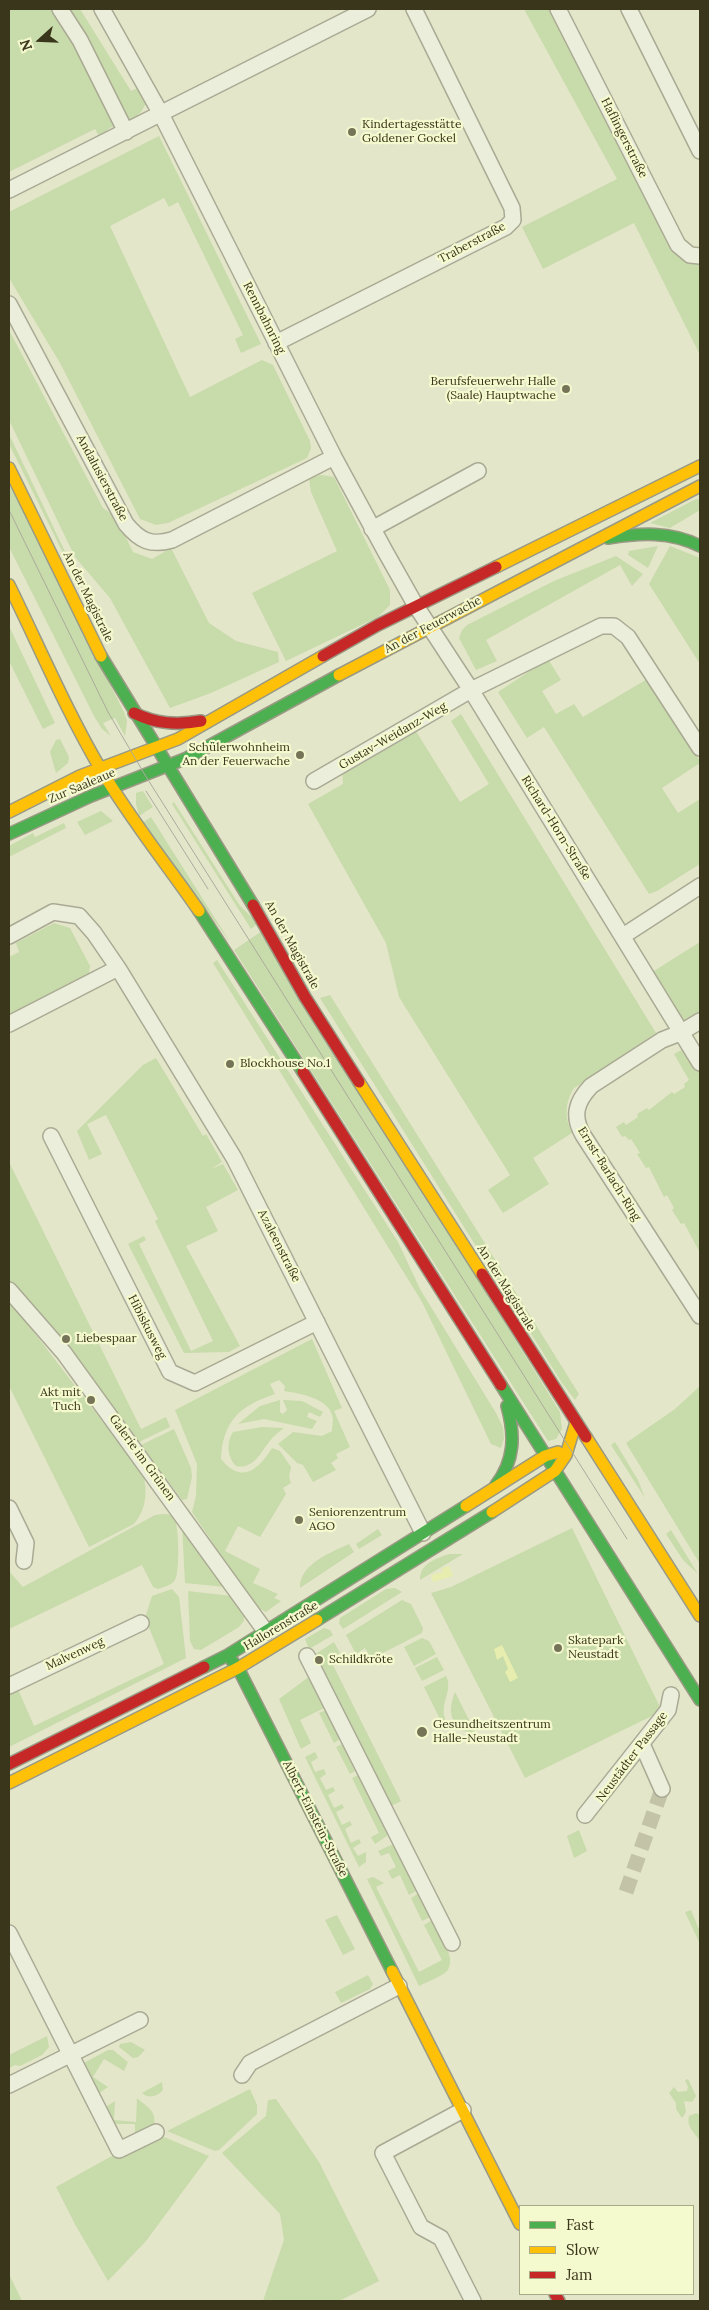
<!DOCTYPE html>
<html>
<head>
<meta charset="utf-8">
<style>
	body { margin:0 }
	#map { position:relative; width:709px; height:2310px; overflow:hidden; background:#e4e6ca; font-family:Lora,serif }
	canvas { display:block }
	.frame { position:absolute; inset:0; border:10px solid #3a361b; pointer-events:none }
	.legend { position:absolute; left:519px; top:2205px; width:175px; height:90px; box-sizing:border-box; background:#f5f9ce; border:1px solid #aaab86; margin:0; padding:6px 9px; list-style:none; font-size:15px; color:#3a361b }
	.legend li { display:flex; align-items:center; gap:10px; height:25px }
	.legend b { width:25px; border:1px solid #aaab86 }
	.north { position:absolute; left:15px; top:15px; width:50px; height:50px; -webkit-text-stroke:4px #f5f9ce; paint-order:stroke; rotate:250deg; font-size:14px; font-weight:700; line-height:20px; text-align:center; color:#3a361b }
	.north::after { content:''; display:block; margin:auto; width:18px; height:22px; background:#3a361b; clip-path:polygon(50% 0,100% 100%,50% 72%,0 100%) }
</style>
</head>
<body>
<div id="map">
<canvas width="709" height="2310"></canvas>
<div class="frame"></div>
<ul class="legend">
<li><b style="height:6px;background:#4caf50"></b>Fast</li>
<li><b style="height:6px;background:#ffc107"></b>Slow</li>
<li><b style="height:6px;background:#c62828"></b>Jam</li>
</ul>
<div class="north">N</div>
</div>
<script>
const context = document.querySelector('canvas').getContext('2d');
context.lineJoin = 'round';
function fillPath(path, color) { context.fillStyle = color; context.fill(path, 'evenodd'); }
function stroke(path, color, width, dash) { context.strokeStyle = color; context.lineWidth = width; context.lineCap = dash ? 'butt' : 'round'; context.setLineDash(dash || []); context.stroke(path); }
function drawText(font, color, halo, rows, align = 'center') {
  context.font = font + ' Lora,serif'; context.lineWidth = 4.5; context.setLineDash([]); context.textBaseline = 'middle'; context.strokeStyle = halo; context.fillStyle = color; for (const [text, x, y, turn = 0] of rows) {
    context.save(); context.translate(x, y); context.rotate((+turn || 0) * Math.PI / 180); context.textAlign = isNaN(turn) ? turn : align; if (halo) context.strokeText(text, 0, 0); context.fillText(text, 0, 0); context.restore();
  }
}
fillPath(new Path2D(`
	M9,9H80L131,91L140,87L147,102L141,112L129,123L123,119L99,136L95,129L9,172Z
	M524,9H558L678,245L700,256V355L634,223L543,269L522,227L617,179Z
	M159,136L261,344L241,353L235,339L243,335L178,202L169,207L164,198L110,226L190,397L262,360L273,365L310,441L311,448L307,458L168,523L156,525L140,519L60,363L9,278V212Z
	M9,330L103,508L116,517L133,552L152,559L171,548L209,623L236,641L278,652L279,662L211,693L170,708L110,598L75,557L9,420Z
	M9,434L70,562L64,555L9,444Z
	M321,475L334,477L390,590V605L378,617L286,661L252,593L337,551L311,492L309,478Z
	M9,484L124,712L127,721L125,736L115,718L103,723L111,736L102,729L94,716L9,547Z
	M696,499H700V510L670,528L650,523Z
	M658,546L648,568L628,555L629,551Z
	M670,546L700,558V664L649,584Z
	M616,556L643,574L632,586L620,565L486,640L497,661L476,670L459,638L462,630L467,625L554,581Z
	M9,626L55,723L43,729L9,661Z
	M548,659L561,680L542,691L556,714L574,704L583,717L649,678L700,761V763L662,788L678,813L700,799V864L657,891L649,894L544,727L527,738L498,692Z
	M461,714L656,1033L573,1089C565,1105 564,1116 572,1133L533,1158L549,1184L503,1213L488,1190L510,1175L399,997L386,943L308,804L343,784L342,769L414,728L460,802L489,784L451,721Z
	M60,739L69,757L68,763L56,773L50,752L56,740Z
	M143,791L153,807L139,816L136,804V793Z
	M174,802L240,906L258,923L251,929L172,804Z
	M101,811L113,821L85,835L77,822Z
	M151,817L230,942L142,823Z
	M64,823L66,828L9,857V846L33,833L35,837Z
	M54,923L70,928L90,966L89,973L9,1015V957L19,952L16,943Z
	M262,931L560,1412L562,1429L556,1439L548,1441L234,950Z
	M700,942V1021L680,1033L646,976Z
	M217,960L398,1242L420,1289L496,1413L503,1427L504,1439L501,1448L491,1444L422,1302L213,963Z
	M330,995L579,1394L575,1400L562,1383L320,998Z
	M685,1048L700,1072L699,1251L684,1223L681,1224L672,1210L674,1208L667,1195L664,1197L649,1167L646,1168L637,1154L640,1153L631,1139L629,1140L625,1136L622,1137L616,1127L624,1122L626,1125L638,1117L637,1114L647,1108L649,1110L672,1092L674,1094L685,1087L684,1084L689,1080L674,1054Z
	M156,1058L203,1136L206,1134L222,1162L211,1169L223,1164L238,1190L206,1207L218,1231L186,1246L240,1346L229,1352L184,1353L128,1244L144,1236L146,1240L139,1244L191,1351L213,1341L155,1221L158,1219L106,1115L87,1124L102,1154L89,1160L77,1131L143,1065Z
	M9,1162L141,1429L166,1417L170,1427L137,1443L9,1285Z
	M9,1300L143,1474C148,1492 146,1510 134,1524L89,1547L9,1386Z
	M312,1339L342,1408L334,1411L350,1447L336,1454L338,1458L331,1463L336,1470L313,1482L303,1465L297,1463L278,1444L293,1432L322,1436L332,1431C332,1426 334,1420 332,1415C328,1398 298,1393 284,1391L285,1386L279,1380L270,1384L275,1394C240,1406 223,1420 221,1459C241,1484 258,1471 272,1448L280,1451L291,1467L289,1477L291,1483L283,1488L286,1494L260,1537L238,1526L225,1551L260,1569L253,1583L278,1594L274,1598L281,1601L266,1612L255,1606L192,1512L196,1496L197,1464L175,1410Z
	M700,1386V1564L626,1443L675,1409Z
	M280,1400V1412L283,1414L287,1410L283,1400L302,1401L323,1412L320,1417L309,1412L307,1417L317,1421L312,1429L264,1419L238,1424L260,1406Z
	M262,1427L284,1428C279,1432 273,1436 269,1442C261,1452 253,1470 236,1466C227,1457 226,1443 233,1432Z
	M174,1429L191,1468L192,1477L187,1499L182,1500L141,1445Z
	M615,1442L638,1480L645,1498L611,1445Z
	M163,1514C167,1514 171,1514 174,1517C179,1524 180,1572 175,1580C172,1585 164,1587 158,1589L153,1587L142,1565L9,1629V1571L23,1587L155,1515Z
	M182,1524L225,1587L185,1583Z
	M572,1528L662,1711L525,1778L431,1593L451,1587Z
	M378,1529L382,1535L359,1549L356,1544Z
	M671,1530L698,1574L683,1560L666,1534Z
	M349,1544L354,1552L300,1588C299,1564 332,1552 349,1544Z
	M449,1554H463L420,1580C419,1564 437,1558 449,1554Z
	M395,1588L402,1592L343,1629L339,1623L340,1618L386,1589Z
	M172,1589L179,1597L186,1658L9,1747V1690L17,1687L34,1726L164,1664L145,1618L152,1596Z
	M188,1591L231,1596L244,1614V1621L239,1627L201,1650L194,1649L190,1641Z
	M402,1600L411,1604L423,1628L422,1633L371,1659L365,1648L356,1654L346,1635Z
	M324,1628L330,1630L333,1635L309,1649L305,1639Z
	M422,1638L429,1641L436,1654L414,1666L404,1647Z
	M334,1642L340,1653L330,1659L401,1801L389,1807L314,1655Z
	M437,1657L444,1670L422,1681L415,1668Z
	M310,1676L326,1707L300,1720L311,1743L301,1749L279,1699Z
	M446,1676C454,1691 438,1704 446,1721L442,1723L424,1687Z
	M455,1692L476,1734L460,1730C448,1717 450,1706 455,1692Z
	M326,1710L340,1739L334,1743L319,1713Z
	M342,1744L355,1771L350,1774L336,1747Z
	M315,1752L318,1758L311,1762L315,1772L324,1769L326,1774L320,1778L326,1790L333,1787L335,1791L328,1795L334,1808L342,1804L344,1808L336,1812L342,1825L350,1821L352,1825L345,1829L351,1843L359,1839L361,1843L353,1848L358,1856L366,1852V1862L359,1867L305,1757Z
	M358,1775L387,1827V1836L375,1844L371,1837L379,1833L352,1778Z
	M579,1830L587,1851L574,1858L567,1836Z
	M391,1845L397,1847L418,1890L409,1895L400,1875L392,1879L388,1871L396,1867L389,1853L381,1856L378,1851Z
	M373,1877L384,1883L376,1887L419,1972L442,1960L424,1925L432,1920C438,1932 458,1959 447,1971C441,1977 428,1981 419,1986L367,1879Z
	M419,1893L430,1917L422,1921L411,1898Z
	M691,1910L700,1932V1944L685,1912Z
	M337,1915L355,1949L343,1955L325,1920Z
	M368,1975L373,1984L370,1989L341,2003L335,1992Z
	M47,2036L49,2047L42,2055L20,2066L15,2065L9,2068V2055Z
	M131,2042L145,2050L138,2057L133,2058L119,2047L120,2044Z
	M108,2050H113L128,2062L124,2071L104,2059L93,2077L108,2087L98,2094L82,2064Z
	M688,2079L696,2096L692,2102L684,2101L686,2112L682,2118L676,2109V2103L669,2093L674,2087L678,2092L687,2091L688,2087L685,2080Z
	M162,2082L163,2090C157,2097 149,2099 142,2093Z
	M250,2089L257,2105V2114L219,2150L215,2151L167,2131Z
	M137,2098C147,2107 157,2111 154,2125L135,2139V2124H110L104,2108L115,2101L114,2120L136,2122Z
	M276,2099L319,2162L379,2281L339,2301H263L284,2240L280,2214L222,2153L266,2116L268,2100Z
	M696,2113L700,2115V2142C696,2133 686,2128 689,2116Z
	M157,2134L209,2156L146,2241L108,2281L76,2226L56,2187L119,2152Z
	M9,2274L22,2301H9Z`), '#c8dbaa');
fillPath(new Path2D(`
	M449,1566L453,1576L433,1582L431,1575L443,1572L442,1568Z
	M502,1645L518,1678L510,1682L505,1672L508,1669L503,1656L497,1660L494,1649Z`), '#e6edae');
stroke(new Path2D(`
	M626,1892L662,1789`), '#c2c3a7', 15, [15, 8]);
const street = new Path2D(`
	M60,9L80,40L126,132
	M102,9L161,114L334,457L385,551L416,606L471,690L700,1063
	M558,9L678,245L690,255L700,256
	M629,9L700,151
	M9,190L368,9
	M9,304L126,524C140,541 151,546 172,540L334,457
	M276,343L506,227L513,220L512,208L414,9
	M372,529L478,471
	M314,781L471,690L601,626H614L628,637L700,748
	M9,936L53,912L79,916L94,933L118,968L234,1158L423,1533
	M623,936L700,886
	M700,1021L680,1033L662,1040L591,1086C576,1102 572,1116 583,1135L700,1316
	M9,1024L118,968
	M51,1136L170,1372L195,1383L317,1322
	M9,1290L64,1353L266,1632
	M9,1508L26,1543L24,1561
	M307,1656L452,1943
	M9,1686L141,1623
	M642,1744L662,1789
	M585,1815L668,1710L671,1695
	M9,1933L119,2150L156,2132
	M242,2075L250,2063L399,1986
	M9,2085L140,2020
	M463,2110L383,2153L421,2227L441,2238L473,2301`);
const fast = new Path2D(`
	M608,538C640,533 670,531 700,546
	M101,656L253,905
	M9,834L91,796L187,758L339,675
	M199,911L303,1072
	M501,1385L700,1700
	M496,1485C515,1460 515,1435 507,1406
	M317,1620L492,1512
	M229,1657L238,1668L392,1971
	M204,1667L228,1655L466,1506`);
const slow = new Path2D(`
	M9,468L101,656
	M496,567L700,466
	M9,585C39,646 66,710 100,768C130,819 166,863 199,911
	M339,675L700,486
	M9,812L80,776L178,739L323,656
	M359,1082L482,1274
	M586,1437L700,1616
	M466,1506L545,1456L558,1452
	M492,1512L555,1471L566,1455L576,1422
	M9,1783L238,1668L317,1620
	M392,1971L520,2224`);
const jam = new Path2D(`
	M323,656L378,625L496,567
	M134,713C156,724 177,725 201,721
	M253,905L305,997L359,1082
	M303,1072L501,1385
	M482,1274L586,1437
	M9,1764L204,1667
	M555,2294L559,2301`);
stroke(street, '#aaaa94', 18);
stroke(fast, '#999984', 14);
stroke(slow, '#999984', 14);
stroke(jam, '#999984', 14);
stroke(street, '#eceedc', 15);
stroke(fast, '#4caf50', 11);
stroke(slow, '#ffc107', 11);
stroke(jam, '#c62828', 11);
stroke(new Path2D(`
	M9,510L108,712L145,775L627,1539
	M146,791L208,889`), '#abab9c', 1);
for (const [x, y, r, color] of [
	[352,132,5,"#767458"],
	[566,389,5,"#767458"],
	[300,755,5,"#767458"],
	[230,1064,5,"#767458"],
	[66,1339,5,"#767458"],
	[91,1400,5,"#767458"],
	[299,1520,5,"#767458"],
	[558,1648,5,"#767458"],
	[319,1660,5,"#767458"],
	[422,1732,6,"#767458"]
]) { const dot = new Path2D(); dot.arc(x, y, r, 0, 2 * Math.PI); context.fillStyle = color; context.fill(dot); stroke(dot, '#f5f9ce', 2); }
drawText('12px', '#3a361b', '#f5f9ce', [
	["Kindertagesstätte",362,125],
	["Goldener Gockel",362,139],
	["Berufsfeuerwehr Halle",556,382,"right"],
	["(Saale) Hauptwache",556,396,"right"],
	["Schülerwohnheim",290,748,"right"],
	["An der Feuerwache",290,762,"right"],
	["Blockhouse No.1",240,1064],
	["Liebespaar",76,1339],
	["Akt mit",81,1393,"right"],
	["Tuch",81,1407,"right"],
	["Seniorenzentrum",309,1513],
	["AGO",309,1527],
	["Skatepark",568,1641],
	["Neustadt",568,1655],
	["Schildkröte",329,1660],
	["Gesundheitszentrum",433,1725],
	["Halle-Neustadt",433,1739]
], 'left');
drawText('12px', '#3a361b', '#f5f9ce', [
	["Haflingerstraße",624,138,63],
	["Traberstraße",472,243,-28],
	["Rennbahnring",264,318,63],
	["Andalusierstraße",102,478,62],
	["An der Magistrale",88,597,64],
	["An der Feuerwache",433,625,-28],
	["Gustav-Weidanz-Weg",393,736,-30],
	["Zur Saaleaue",82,786,-23],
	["Richard-Horn-Straße",556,828,58],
	["An der Magistrale",292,945,61],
	["Ernst-Barlach-Ring",609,1174,58],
	["Azaleenstraße",279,1246,63],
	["An der Magistrale",506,1288,58],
	["Hibiskusweg",147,1327,63],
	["Galerie im Grünen",142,1458,54],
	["Hallorenstraße",281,1626,-31],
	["Malvenweg",75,1654,-25],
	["Neustädter Passage",632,1757,-53],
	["Albert-Einstein-Straße",315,1819,63]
]);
</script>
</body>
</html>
